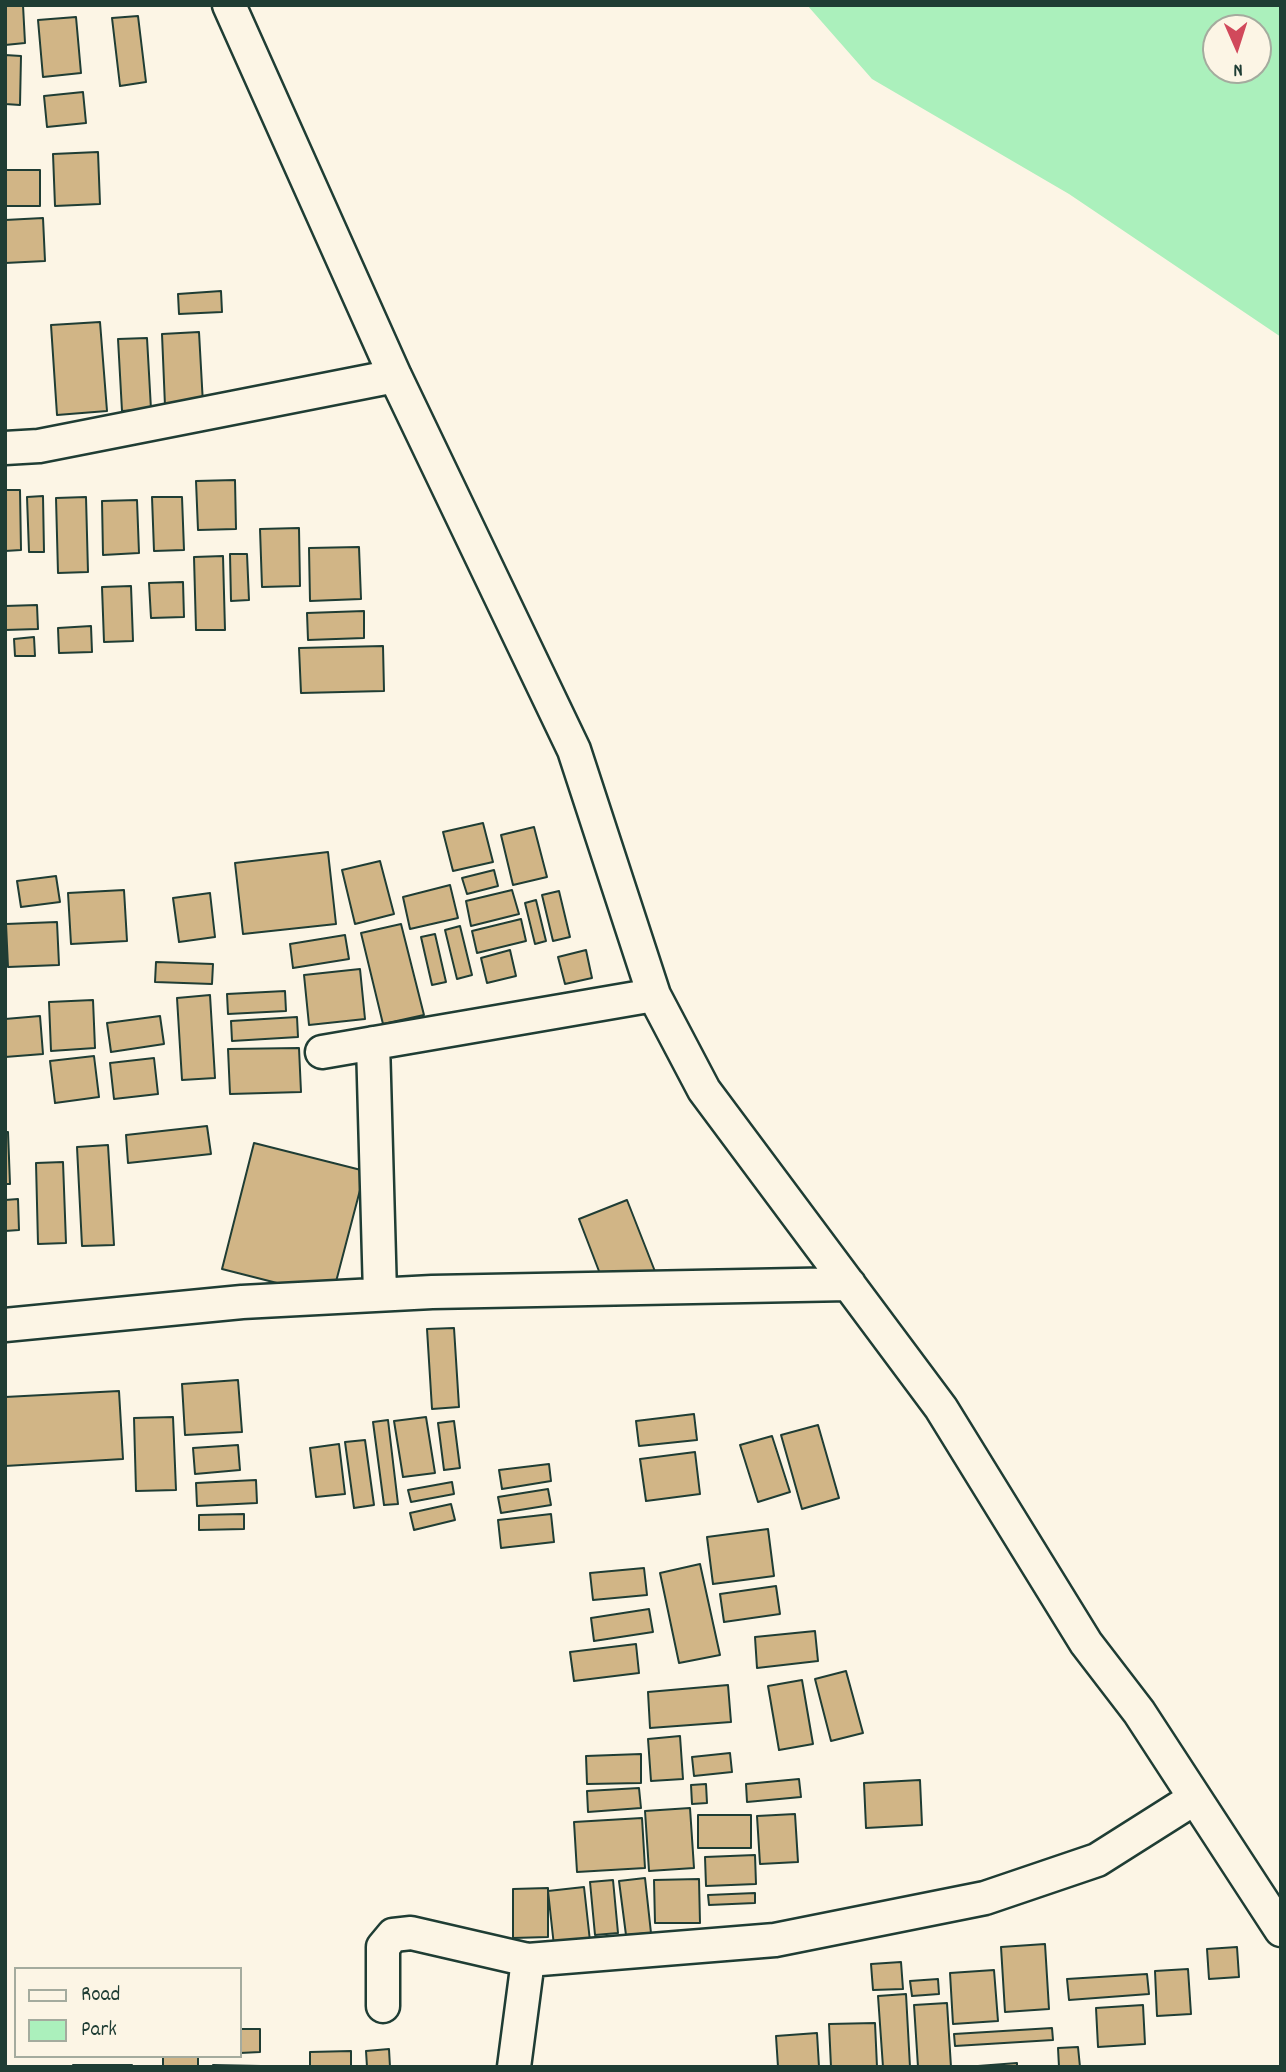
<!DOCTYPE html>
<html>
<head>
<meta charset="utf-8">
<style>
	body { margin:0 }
	#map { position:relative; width:1286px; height:2072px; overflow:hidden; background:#fcf5e5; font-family:Dekko,sans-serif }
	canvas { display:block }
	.frame { position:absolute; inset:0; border:7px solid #1f3d34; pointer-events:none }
	.legend { position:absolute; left:14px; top:1967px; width:228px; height:91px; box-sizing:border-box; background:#fcf5e5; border:2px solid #a4ab9e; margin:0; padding:9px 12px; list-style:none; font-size:21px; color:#1f3d34 }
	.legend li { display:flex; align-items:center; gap:14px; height:35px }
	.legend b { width:35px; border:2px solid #a4ab9e }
	.north { position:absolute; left:1202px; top:14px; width:70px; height:70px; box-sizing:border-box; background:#fcf5e5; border:2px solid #a4ab9e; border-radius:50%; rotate:177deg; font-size:19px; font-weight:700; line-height:28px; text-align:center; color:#1f3d34 }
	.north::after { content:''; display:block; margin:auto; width:24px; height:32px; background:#d1495b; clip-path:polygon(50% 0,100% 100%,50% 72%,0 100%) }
</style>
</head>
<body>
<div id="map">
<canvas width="1286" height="2072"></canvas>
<div class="frame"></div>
<ul class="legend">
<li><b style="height:9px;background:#fcf5e5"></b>Road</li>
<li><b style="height:19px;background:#abf0bc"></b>Park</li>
</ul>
<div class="north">N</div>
</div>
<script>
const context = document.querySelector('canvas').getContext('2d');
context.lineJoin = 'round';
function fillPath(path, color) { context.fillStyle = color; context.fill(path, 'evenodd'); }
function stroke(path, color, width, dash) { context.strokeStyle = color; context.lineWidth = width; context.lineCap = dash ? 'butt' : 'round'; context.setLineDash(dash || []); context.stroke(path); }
fillPath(new Path2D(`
	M807,5H1281V337L1069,194L872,79ZM1216,28H1258V70H1216Z`), '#abf0bc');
const building = new Path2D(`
	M5,5H23L25,43L5,45Z
	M138,16L146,82L120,86L112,18Z
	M76,17L81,73L43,77L38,20Z
	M5,55L21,56L20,105L5,104Z
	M83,92L86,123L47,127L44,96Z
	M98,152L100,204L55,206L53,154Z
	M5,170H40V206H5Z
	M43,218L45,261L5,263V220Z
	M221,291L222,312L179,314L178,294Z
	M100,322L107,411L57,415L51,325Z
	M199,332L203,404L165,406L162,334Z
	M147,338L151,409L122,411L118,339Z
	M235,480L236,529L198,530L196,481Z
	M5,490H20L21,550L5,551Z
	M43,496L44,552H29L27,497Z
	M86,497L88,572L58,573L56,498Z
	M152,497H182L184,550L154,551Z
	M137,500L139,553L103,555L102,501Z
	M299,528L300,586L262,587L260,529Z
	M359,547L361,599L310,601L309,548Z
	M230,554H247L249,600L231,601Z
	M223,556L225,630H196L194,557Z
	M183,582L184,617L151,618L149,583Z
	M131,586L133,641L104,642L102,587Z
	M37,605L38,629L5,630V606Z
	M364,611V638L308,640L307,613Z
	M91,626L92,652L59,653L58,628Z
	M34,637L35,656H15L14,639Z
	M383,646L384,691L301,693L299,648Z
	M483,823L493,862L453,871L443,832Z
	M534,827L547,877L513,885L501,835Z
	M328,852L336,924L243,934L235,863Z
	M380,861L394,914L355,924L342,870Z
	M494,870L498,886L467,894L462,878Z
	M56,876L60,902L21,907L17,881Z
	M450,885L458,918L410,929L403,897Z
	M124,890L127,941L71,944L68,893Z
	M512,890L519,914L471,926L466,901Z
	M559,891L570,937L553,941L542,895Z
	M210,893L215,937L179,942L173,898Z
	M536,900L546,941L535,944L525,903Z
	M521,919L526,941L477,953L472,931Z
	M57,922L59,965L8,967L6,924Z
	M401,924L424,1015L383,1024L361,933Z
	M460,926L472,975L457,979L445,930Z
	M435,934L446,982L432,985L421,937Z
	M345,935L349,959L293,968L290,944Z
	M510,950L516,976L487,983L481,958Z
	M586,950L592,978L565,984L558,957Z
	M156,962L213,964L212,984L155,982Z
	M360,969L365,1019L309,1025L304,975Z
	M285,991L286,1011L228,1014L227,994Z
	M210,995L215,1078L182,1080L177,998Z
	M93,1000L95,1048L51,1051L49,1002Z
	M40,1016L43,1054L5,1057V1019Z
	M160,1016L164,1044L111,1052L107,1023Z
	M297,1017L298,1037L232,1041L231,1021Z
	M299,1048L301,1092L230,1094L228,1049Z
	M94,1056L99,1097L55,1103L50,1061Z
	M154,1058L158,1094L114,1099L110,1063Z
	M207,1126L211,1154L128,1163L126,1135Z
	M5,1132H8L10,1184H5Z
	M254,1143L365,1171L332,1297L222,1269Z
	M108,1145L114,1245L82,1246L77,1147Z
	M63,1162L66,1243L38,1244L36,1163Z
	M18,1199L19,1230L5,1231V1200Z
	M627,1200L656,1274L607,1292L579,1219Z
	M454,1328L459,1407L432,1409L427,1329Z
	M238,1380L242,1432L185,1435L182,1384Z
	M119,1391L123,1459L5,1466V1397Z
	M694,1414L697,1440L639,1446L636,1421Z
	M173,1417L176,1490L136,1491L134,1418Z
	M426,1417L435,1473L403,1477L394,1421Z
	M388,1420L398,1504L384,1505L373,1422Z
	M454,1421L460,1468L444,1470L438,1423Z
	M818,1425L839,1498L802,1509L781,1435Z
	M772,1436L790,1492L758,1502L740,1445Z
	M365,1440L374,1505L354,1508L345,1442Z
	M339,1444L345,1494L316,1497L310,1448Z
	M238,1445L240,1470L195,1474L193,1448Z
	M695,1452L700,1494L646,1501L640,1459Z
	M549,1464L551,1481L502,1489L499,1470Z
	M256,1480L257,1503L197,1506L196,1483Z
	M452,1482L454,1494L411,1502L408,1490Z
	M548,1489L551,1505L501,1513L498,1497Z
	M451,1504L455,1520L414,1530L410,1513Z
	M244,1514V1529L199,1530V1515Z
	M551,1514L554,1542L501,1548L498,1520Z
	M768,1529L774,1576L713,1584L707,1537Z
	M700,1564L720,1655L679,1663L660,1573Z
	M644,1568L647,1595L593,1600L590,1573Z
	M776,1586L780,1614L724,1622L720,1594Z
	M649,1609L653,1632L594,1641L591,1618Z
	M815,1631L818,1661L757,1668L755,1637Z
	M636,1644L639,1673L574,1681L570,1652Z
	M846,1671L863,1733L831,1741L815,1679Z
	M802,1680L813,1744L779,1750L768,1686Z
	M728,1685L731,1722L650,1728L648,1692Z
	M680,1736L683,1779L651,1781L648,1739Z
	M730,1753L732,1772L694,1776L692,1757Z
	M641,1754V1783L587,1784L586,1756Z
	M799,1779L801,1797L747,1802L746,1784Z
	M920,1780L922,1825L866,1828L864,1783Z
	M706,1784L707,1803L692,1804L691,1785Z
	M639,1788L641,1808L588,1812L587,1791Z
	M690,1808L694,1868L649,1871L645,1811Z
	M795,1814L798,1862L760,1864L757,1816Z
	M698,1815H751V1848H698Z
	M642,1818L645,1868L577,1872L574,1822Z
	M755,1855L756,1884L706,1886L705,1857Z
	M645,1878L651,1933L626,1935L619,1881Z
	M699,1879L700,1923H655L654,1880Z
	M613,1880L618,1933L595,1935L590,1882Z
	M584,1887L590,1941L554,1946L548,1891Z
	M548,1888V1937L513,1938V1889Z
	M755,1893V1903L709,1905L708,1895Z
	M1045,1944L1049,2009L1005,2012L1001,1947Z
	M1237,1947L1239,1977L1209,1979L1207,1949Z
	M901,1962L903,1989L873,1990L871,1964Z
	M1188,1969L1191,2014L1157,2016L1155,1971Z
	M994,1970L998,2021L953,2024L950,1973Z
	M1147,1974L1149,1994L1069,2000L1067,1979Z
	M938,1979L939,1994L912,1996L910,1981Z
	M906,1994L910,2067H883L878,1996Z
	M947,2003L951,2067H918L914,2005Z
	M1143,2005L1145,2044L1098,2047L1096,2008Z
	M875,2023L877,2067H831L829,2024Z
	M1052,2028L1053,2040L955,2046L954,2034Z
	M240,2029H260V2052L240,2053Z
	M817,2033L819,2067H778L776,2036Z
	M1078,2047L1080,2067H1059L1058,2048Z
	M389,2049L390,2067H367L366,2051Z
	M351,2051V2067H310V2052Z
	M163,2056H198V2067H163Z
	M1017,2063V2067H978V2066Z
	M73,2065H132V2067H73Z
	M213,2065L261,2066L213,2067Z`);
fillPath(building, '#d1b586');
stroke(building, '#1f3d34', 2);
const street = new Path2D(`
	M229,5L395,376L574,750L654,995L704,1090L941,1408L1086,1643L1139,1712L1281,1930
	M5,448L39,446L395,376
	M373,1043L380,1294
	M322,1052L654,995
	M5,1325L242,1302L432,1292L849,1284
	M383,2006V1947L393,1935L411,1933L528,1960L775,1940L985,1898L1097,1860L1195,1798
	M514,2067L528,1960`);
stroke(street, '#1f3d34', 37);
stroke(street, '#fcf5e5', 32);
</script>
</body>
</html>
